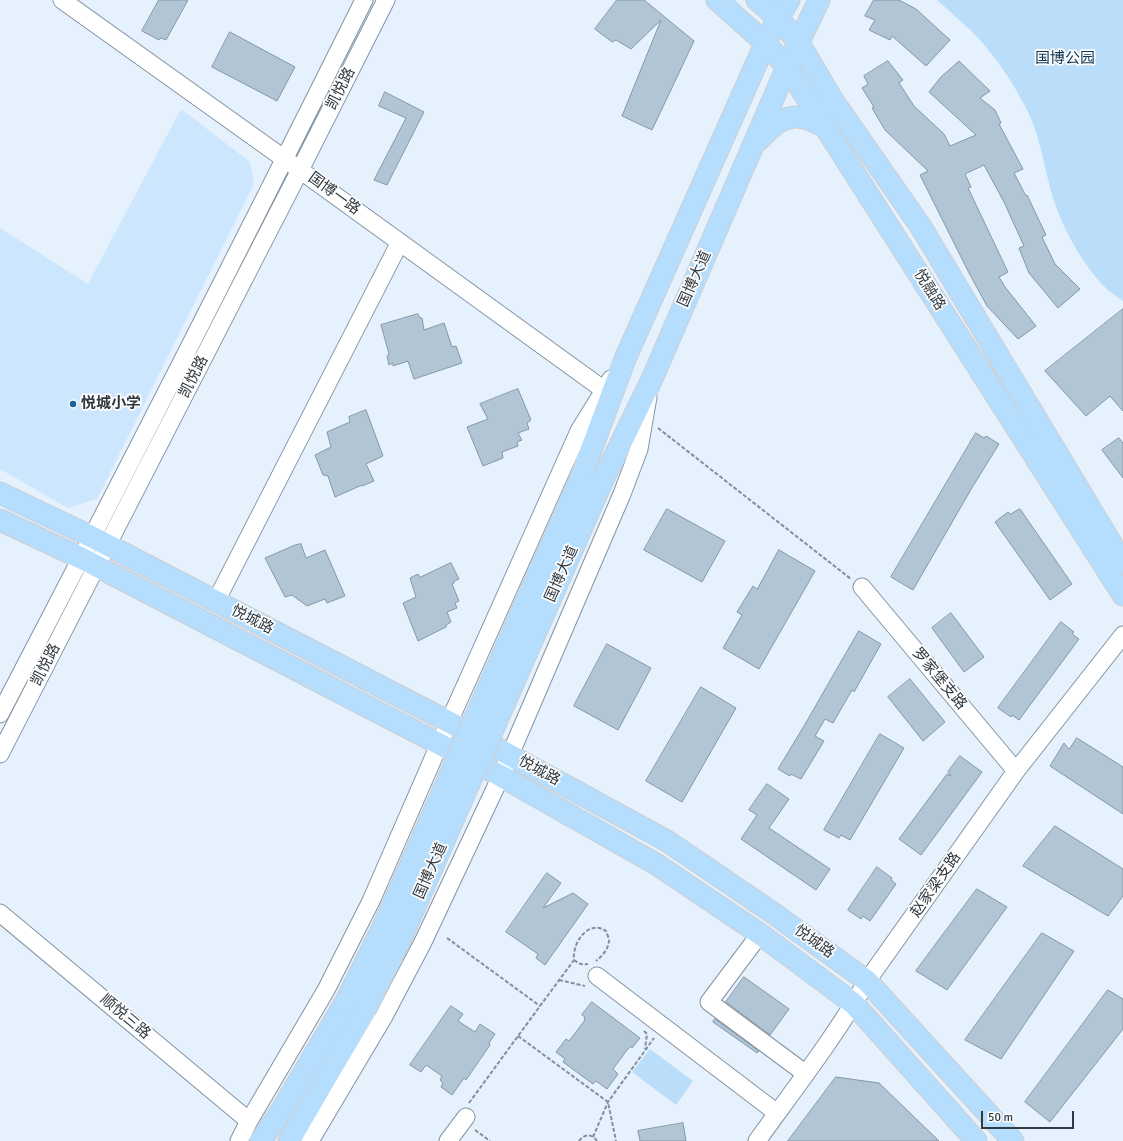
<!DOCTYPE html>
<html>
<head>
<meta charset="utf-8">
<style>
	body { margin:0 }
	#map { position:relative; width:1123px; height:1141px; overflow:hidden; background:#e5f1fc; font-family:Signika,sans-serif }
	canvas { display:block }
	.scale { position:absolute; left:981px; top:1111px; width:93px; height:18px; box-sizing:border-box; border:2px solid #313940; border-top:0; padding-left:5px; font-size:12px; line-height:14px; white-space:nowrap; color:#313940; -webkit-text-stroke:3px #fdfdfd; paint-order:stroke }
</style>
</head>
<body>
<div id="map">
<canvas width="1123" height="1141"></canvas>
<div class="scale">50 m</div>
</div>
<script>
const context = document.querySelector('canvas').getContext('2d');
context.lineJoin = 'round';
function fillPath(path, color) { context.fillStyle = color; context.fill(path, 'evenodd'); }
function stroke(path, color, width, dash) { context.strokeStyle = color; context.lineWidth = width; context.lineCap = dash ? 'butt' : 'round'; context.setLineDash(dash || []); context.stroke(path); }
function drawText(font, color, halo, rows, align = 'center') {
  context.font = font + ' Signika,"Noto Sans SC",sans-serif'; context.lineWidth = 3.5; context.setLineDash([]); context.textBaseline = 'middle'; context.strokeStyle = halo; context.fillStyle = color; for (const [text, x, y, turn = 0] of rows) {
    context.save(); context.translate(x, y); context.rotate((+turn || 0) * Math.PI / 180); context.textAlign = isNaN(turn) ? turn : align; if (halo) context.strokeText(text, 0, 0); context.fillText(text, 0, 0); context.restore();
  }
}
fillPath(new Path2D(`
	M181,109L250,162L254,184L97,499L68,508L0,469V228L88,284Z`), '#cce7fd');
fillPath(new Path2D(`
	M937,0H1123V301C1118,298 1113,294 1108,290C1082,265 1061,226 1051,191C1044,165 1040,137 1028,112C1015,86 999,61 979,39C966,25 951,13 937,0Z
	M650,1049L693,1081L676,1105L632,1072Z`), '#baddfa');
const building = new Path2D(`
	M159,0H188L166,40L161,38L159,40L142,31Z
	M617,0H644L694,41L652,130L622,116L661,20L631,49L616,40L612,42L595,29Z
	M874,0H899L916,9L950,40L926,66L892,36L890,40L869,30L875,20L865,16Z
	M230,32L295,67L277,101L212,67Z
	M888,61L903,80L899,83L914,106L944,134L950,146L976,135L929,92L941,77L959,61L990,91L980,98L995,110L1001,123L999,124L1023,169L1014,173L1026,196L1027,195L1046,235L1042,237L1055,264L1080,289L1058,308L1029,273L1019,248L1024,246L1004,202L984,165L965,174L971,187L968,188L1008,272L999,277L1005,287L1036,326L1018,339L987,306L969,273L920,175L928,171L885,130L872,108L874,107L862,88L868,84L864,76Z
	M385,92L424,112L387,185L374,180L406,118L379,106Z
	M1123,309V411L1110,396L1086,416L1045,371Z
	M418,314L420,318H422L424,330L444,323L452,347L456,346L462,363L414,379L408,361L393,366V363L389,365L387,356L389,354L381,325Z
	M518,389L531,420L527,423L529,429L518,433L522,440L517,442L518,446L502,452L503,458L483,466L467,427L488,419L480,404Z
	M366,410L383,456L366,464L374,481L362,486V485L335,497L328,476L323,475L315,455L331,447L327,432L350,422L349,417Z
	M976,433L984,438L986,436L999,444L973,486L913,590L891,577Z
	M1119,438L1123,443V478L1102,450Z
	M667,509L725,541L702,582L644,550Z
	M1020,509L1072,584L1050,600L995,522L1008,512L1010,514Z
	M301,544L306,558L325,550L345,596L327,603L325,599L307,606L292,595L285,597L265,558L295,545Z
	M779,550L815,571L759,669L723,648L742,615L737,612L753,586L757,589Z
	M451,563L459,579L454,581V583L452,584L459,601L455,603L457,608L447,612L451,622L446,625V627L418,641L403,603L416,597L410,578L418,574L420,577Z
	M951,613L984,657L964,672L932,628Z
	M1061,622L1074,632L1072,634L1079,639L1019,720L1012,715L1011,717L998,708Z
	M859,631L881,644L854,692L852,690L833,723L825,719L815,736L824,741L801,779L791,774L790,776L778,769L804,726Z
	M607,644L651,668L618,730L574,706Z
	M910,679L945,722L923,741L888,697Z
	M701,687L736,708L682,802L646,781Z
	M880,734L904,748L850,840L841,835L839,838L824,830Z
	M1077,738L1123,767V814L1050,766L1064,743L1069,749Z
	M960,756L982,772L921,855L899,839L947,774L951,776L948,772Z
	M767,784L789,799L769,828L830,869L816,890L741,839L757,815L749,810Z
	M1055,826L1123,869V896L1108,916L1023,866Z
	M877,867L892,878L891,880L896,884L870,921L863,916L861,919L848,910Z
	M547,873L561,883L543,908L573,893L588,904L545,965L536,958L538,954L506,932Z
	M977,889L1007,907L947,990L916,971Z
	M1042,933L1074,951L1001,1059L965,1040Z
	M744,977L789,1009L770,1035L726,1002Z
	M1108,990L1123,999V1029L1050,1122L1025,1102Z
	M592,1002L640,1038L632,1048L631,1046L627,1050L613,1069L618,1074L607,1089L596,1081L593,1084L563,1062L565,1059L556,1052L566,1039L569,1041L585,1020L584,1019L585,1017L582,1015Z
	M451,1006L463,1014L458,1021L475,1032L480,1024L495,1034L489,1043L490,1045L466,1080L464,1078L452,1095L441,1087L443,1083L440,1080L442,1076L426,1065L421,1072L410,1065Z
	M715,1019L759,1051L757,1053L713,1022Z
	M836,1077L879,1083L939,1141H788Z
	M683,1123L686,1141H640L638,1131Z`);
fillPath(building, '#b1c5d5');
stroke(building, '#8497a6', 1);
const minor = new Path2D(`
	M62,0L300,170L604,390
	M862,587L1016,771
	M216,601L400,242
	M0,714C124,477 245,239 364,0
	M0,754L300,170L386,0
	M0,913L249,1121
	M760,934L709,1002L806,1074
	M597,976L777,1113
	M239,1141L249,1121L326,990L371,901L449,722L579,431L611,379
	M310,1141L383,1018L423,942L501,776L622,494L639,449L648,397
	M448,1141L466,1117
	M757,1141C795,1088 835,1037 867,981L1016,771L1123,635`);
const major = new Path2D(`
	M717,0L764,42L787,67L1123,595
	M757,0L778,18L799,43L832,99L921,227L1123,563
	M759,140C771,127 784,113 804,118C811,120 818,124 825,126
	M582,475L625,359L765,44L778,18L789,0
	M601,484L652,379L787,67L819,0
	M0,493L92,537L449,722L667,841L773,913L867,981L1013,1141
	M0,520L81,558L501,776L656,864L760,934L854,1004L976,1141
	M261,1141L281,1111L346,1001
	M289,1141L365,1010`);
stroke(minor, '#8294a4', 19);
stroke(major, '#cecfd1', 23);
stroke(new Path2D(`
	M658,428L851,579
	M447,938L540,1006
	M574,960C579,964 582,965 588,964
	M559,980L585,986
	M644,1031L647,1034L645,1049
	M518,1036L608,1102L616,1141
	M469,1103L540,1006L574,960C572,943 588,919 606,931C607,934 609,938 609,941C608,950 602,956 596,961
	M475,1130L490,1141
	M593,1137L608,1102L654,1038
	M579,1141C584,1134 592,1133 597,1141`), '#858f98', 2, [4, 2]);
stroke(minor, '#fff', 17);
stroke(major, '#b5ddfe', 21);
const majorBridge = new Path2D(`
	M346,1001L384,925L582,475
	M365,1010L402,936L601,484`);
stroke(majorBridge, '#cecfd1', 23, []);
stroke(majorBridge, '#b5ddfe', 21);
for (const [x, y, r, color] of [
	[73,404,4,"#1a6699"]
]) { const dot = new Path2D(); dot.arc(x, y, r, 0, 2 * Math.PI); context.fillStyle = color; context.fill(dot); stroke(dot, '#fdfdfd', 1.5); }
drawText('15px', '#113651', '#fdfdfd', [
	["国博公园",1065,59]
]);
drawText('15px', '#313940', '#fdfdfd', [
	["凯悦路",341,89,-63],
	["国博一路",334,194,36],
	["国博大道",695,279,-66],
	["悦融路",929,290,58],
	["凯悦路",194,377,-63],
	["国博大道",562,574,-66],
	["悦城路",252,620,27],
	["凯悦路",46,665,-63],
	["罗家堡支路",939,679,50],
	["悦城路",539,771,29],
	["国博大道",431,871,-66],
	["赵家梁支路",936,885,-55],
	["悦城路",814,942,36],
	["顺悦三路",125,1017,40]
]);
drawText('bold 15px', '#313940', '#fdfdfd', [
	["悦城小学",81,404]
], 'left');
</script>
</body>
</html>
